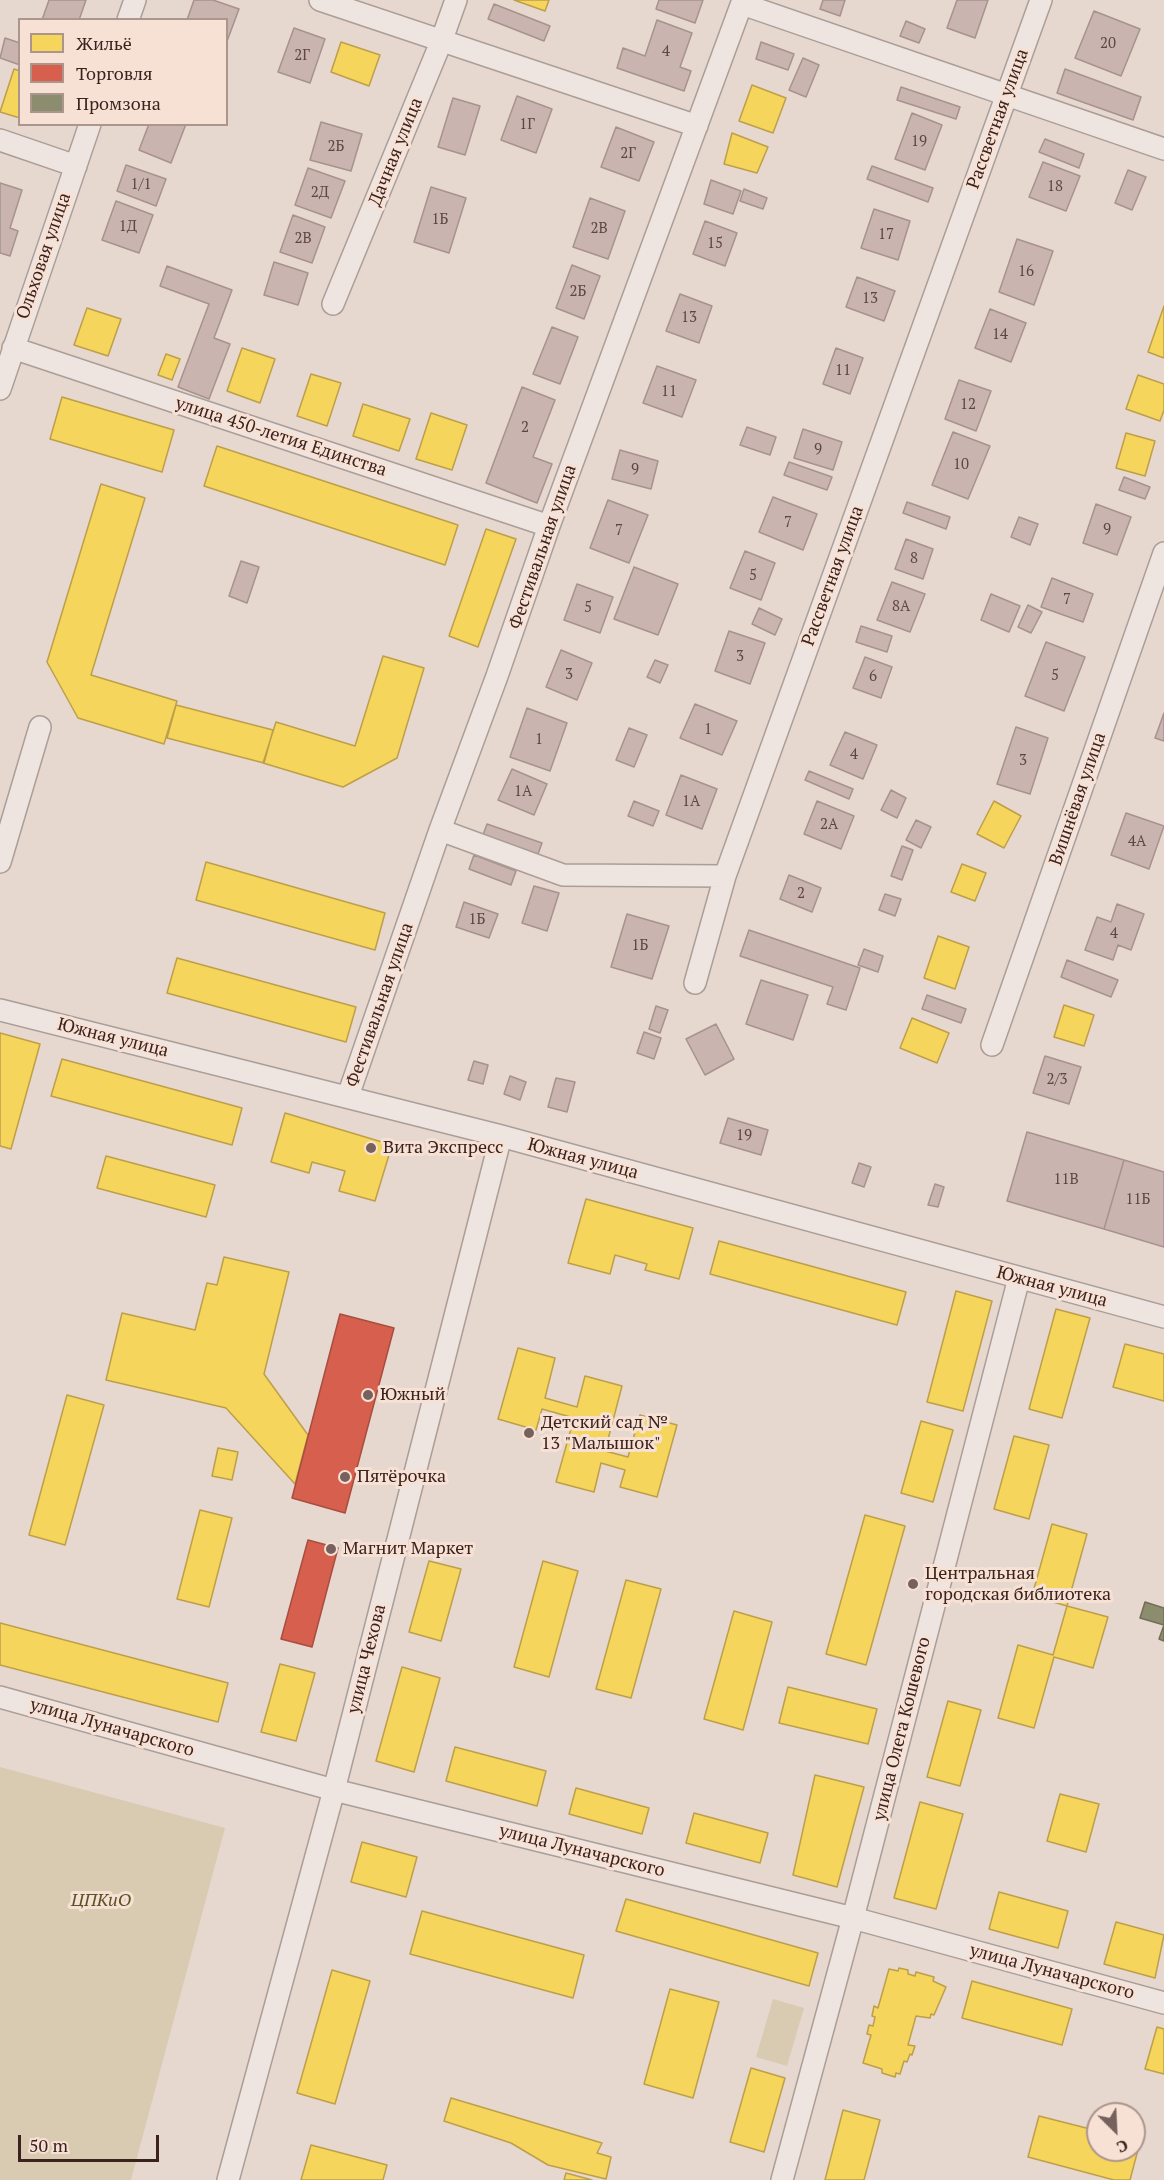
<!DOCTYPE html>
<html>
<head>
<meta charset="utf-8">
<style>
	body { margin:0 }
	#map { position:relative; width:1164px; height:2180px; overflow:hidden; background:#e6d7cf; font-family:"PT Serif",serif }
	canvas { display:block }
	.legend { position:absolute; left:18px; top:18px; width:210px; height:108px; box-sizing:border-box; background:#f7e1d5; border:2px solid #ac958c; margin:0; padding:8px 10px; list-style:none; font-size:18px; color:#3b221e }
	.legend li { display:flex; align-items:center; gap:12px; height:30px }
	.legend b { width:30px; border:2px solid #ac958c }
	.north { position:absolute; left:1086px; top:2102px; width:60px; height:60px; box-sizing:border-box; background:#f7e1d5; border:2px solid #ac958c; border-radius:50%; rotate:156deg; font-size:16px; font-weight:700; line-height:24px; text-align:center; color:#3b221e }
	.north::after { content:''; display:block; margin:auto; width:21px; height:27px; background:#77615c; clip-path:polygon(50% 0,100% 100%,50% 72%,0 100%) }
	.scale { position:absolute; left:18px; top:2135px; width:141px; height:27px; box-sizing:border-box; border:3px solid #3b221e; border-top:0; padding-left:8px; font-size:18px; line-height:21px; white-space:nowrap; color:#3b221e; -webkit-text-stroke:4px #f7e1d5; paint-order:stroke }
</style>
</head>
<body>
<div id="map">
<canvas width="1164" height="2180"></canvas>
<ul class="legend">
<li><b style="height:16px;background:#f6d55c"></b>Жильё</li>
<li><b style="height:16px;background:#d6604d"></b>Торговля</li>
<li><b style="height:16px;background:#8c8c6e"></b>Промзона</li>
</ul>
<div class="north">С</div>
<div class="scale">50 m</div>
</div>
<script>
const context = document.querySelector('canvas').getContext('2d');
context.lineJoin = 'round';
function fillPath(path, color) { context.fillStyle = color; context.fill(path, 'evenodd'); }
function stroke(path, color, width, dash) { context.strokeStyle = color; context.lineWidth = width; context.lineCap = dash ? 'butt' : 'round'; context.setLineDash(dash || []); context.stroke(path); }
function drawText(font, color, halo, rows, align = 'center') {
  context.font = font + ' "PT Serif",serif'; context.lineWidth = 6; context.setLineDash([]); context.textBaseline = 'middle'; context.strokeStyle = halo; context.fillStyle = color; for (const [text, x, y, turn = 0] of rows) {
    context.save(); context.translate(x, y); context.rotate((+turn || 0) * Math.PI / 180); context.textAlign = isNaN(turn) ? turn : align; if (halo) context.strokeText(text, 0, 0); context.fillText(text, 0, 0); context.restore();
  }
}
fillPath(new Path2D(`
	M0,1767L225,1828L131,2180H0Z
	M773,1999L804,2008L787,2066L756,2057Z`), '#d9cbb1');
const homes = new Path2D(`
	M514,0H549L545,11Z
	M341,42L380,55L369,86L331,72Z
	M14,69L20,71V118L0,112Z
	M752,85L786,98L773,133L739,121Z
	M732,133L768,147L757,173L724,164Z
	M1164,306V358L1148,352Z
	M87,308L121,319L108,356L74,345Z
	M242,348L275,359L260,403L227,391Z
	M166,354L180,359L172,380L158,375Z
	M311,374L341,383L327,426L297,416Z
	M1138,375L1164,384V410L1160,421L1126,409Z
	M62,397L174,430L162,472L50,439Z
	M363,404L410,419L399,451L353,436Z
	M431,413L467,425L452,470L416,459Z
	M1126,433L1155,441L1145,476L1116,468Z
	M217,446L458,525L445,565L204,486Z
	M101,484L145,498L91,675L177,701L164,744L78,718L47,662Z
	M486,529L516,539L478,647L449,636Z
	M383,656L424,668L397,758L343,787L263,763L276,722L355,746Z
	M176,705L273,730L264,763L167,738Z
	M994,801L1021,816L1004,848L977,834Z
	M206,862L385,913L375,950L196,900Z
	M962,864L986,873L975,901L951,892Z
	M938,936L969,947L955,989L924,978Z
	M177,958L356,1007L346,1042L167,993Z
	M1064,1005L1094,1015L1084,1046L1054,1037Z
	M912,1018L949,1033L937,1063L900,1048Z
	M0,1033L40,1044L11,1149L0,1146Z
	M62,1059L242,1108L232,1145L51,1096Z
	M285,1113L392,1145L375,1201L339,1191L345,1171L312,1162L309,1173L271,1162Z
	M106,1156L215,1185L206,1217L97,1188Z
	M586,1199L693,1228L679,1279L645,1270L647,1264L615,1255L610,1274L568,1263Z
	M719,1241L906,1292L897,1325L710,1274Z
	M224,1257L289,1272L264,1374L308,1435L295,1484L226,1408L106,1380L122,1313L195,1330L207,1283L217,1285Z
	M956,1291L992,1301L963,1411L927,1402Z
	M1056,1309L1090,1318L1062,1418L1029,1409Z
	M1125,1344L1164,1354V1401L1113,1387Z
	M518,1348L555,1358L545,1398L577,1407L585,1376L622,1386L605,1451L628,1457L640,1415L677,1425L657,1497L620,1487L625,1470L601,1463L594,1492L556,1482L574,1418L542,1409L536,1430L498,1419Z
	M67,1395L104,1405L65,1545L29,1535Z
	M921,1421L953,1430L933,1502L901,1493Z
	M1014,1436L1049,1445L1029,1519L994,1509Z
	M218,1448L238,1452L232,1480L212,1476Z
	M200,1510L232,1518L209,1607L177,1599Z
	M865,1515L905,1526L866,1665L826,1654Z
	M1052,1524L1087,1534L1067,1606L1032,1596Z
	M429,1561L461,1569L441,1641L409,1632Z
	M543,1561L578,1571L549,1677L514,1667Z
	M626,1580L661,1589L631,1698L596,1689Z
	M1067,1606L1108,1617L1093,1668L1054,1657L1034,1728L998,1718L1018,1645L1053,1655Z
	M734,1611L772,1622L743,1730L704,1719Z
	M0,1623L228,1683L218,1722L0,1665Z
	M280,1664L315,1673L296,1741L261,1732Z
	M402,1667L440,1678L414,1772L376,1761Z
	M788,1687L877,1709L868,1744L779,1723Z
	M948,1701L981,1710L960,1786L927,1777Z
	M455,1747L546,1771L537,1806L446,1781Z
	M815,1775L864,1787L837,1887L793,1875Z
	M576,1788L649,1808L642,1834L569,1814Z
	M1060,1794L1099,1804L1086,1852L1047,1841Z
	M920,1802L963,1814L936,1909L894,1898Z
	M694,1813L768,1833L760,1863L686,1843Z
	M362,1842L417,1857L406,1897L351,1882Z
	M999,1892L1068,1911L1058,1948L989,1929Z
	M626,1899L818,1953L809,1986L616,1931Z
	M422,1911L584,1955L573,1998L410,1954Z
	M1116,1922L1164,1935L1155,1978L1104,1964Z
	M899,1968L908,1970V1974L915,1976L916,1972L934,1977L933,1981L946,1987L934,2015L931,2014L930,2018L916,2016L908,2045L915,2046L912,2055L910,2054L907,2062L904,2061L900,2074L896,2073L895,2077L882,2073V2069L863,2063L871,2035L867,2034L869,2025L873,2026L875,2017L872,2016L874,2006L878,2008L889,1969L898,1971Z
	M332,1970L370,1981L335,2104L297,2093Z
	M972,1981L1072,2009L1062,2045L962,2018Z
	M670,1989L719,2002L693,2098L644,2084Z
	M1157,2027L1164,2029V2074L1145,2069Z
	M751,2068L785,2078L764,2152L730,2142Z
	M451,2098L602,2143L597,2153L611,2157L606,2179L548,2165L511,2143L444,2121Z
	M843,2110L880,2120L864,2180H825Z
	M1039,2116L1098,2131V2150H1134V2141L1140,2142L1130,2180H1114L1028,2157Z
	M311,2145L387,2165L383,2180H301Z
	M566,2173L592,2180H564Z`);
fillPath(homes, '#f6d55c');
stroke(homes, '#be9f49', 1.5);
const shops = new Path2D(`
	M340,1314L394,1328L345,1513L292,1498Z
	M308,1540L338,1548L312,1647L281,1639Z`);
fillPath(shops, '#d6604d');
stroke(shops, '#a84d3f', 1.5);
const industry = new Path2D(`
	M1145,1602L1164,1608V1641L1159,1639L1164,1625L1140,1618Z`);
fillPath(industry, '#8c8c6e');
stroke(industry, '#746c56', 1.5);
const building = new Path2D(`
	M49,0H86L79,20H42Z
	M194,0H213L239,9L226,44V20H187Z
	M659,0H703L695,23L656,9Z
	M823,0H845L840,16L820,9Z
	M957,0H988L975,38L947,28Z
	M494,4L550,26L544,41L488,19Z
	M1094,11L1140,29L1121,76L1075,58Z
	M657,20L692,33L680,67L691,71L684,91L617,68L623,48L645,56Z
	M906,21L925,29L919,43L900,36Z
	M294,28L325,39L310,83L278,72Z
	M5,38L20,43V65L0,58Z
	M761,42L794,54L788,70L756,59Z
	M803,58L819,65L806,97L789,90Z
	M1065,69L1141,97L1133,120L1057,93Z
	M901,87L960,107L956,119L897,100Z
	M517,96L552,109L536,153L501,140Z
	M453,98L480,106L465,155L438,147Z
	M912,113L942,125L925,170L895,159Z
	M321,122L362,134L351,171L310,160Z
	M149,124H186L171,163L139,150Z
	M616,127L654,142L639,181L601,167Z
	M1045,139L1084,154L1079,168L1039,152Z
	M1043,162L1080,176L1066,211L1029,197Z
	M126,165L166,179L156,206L117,191Z
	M872,166L933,188L928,202L867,179Z
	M308,168L345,181L331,218L295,205Z
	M1128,170L1146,177L1132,210L1115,203Z
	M711,180L741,191L733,214L704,204Z
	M0,183L22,190L10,228L18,231L10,256L0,253Z
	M431,187L466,198L449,253L414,242Z
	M744,189L767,198L763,209L740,201Z
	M590,198L625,211L608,259L573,247Z
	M116,201L153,215L139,253L102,240Z
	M874,209L910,221L898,260L861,248Z
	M293,215L325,227L312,263L280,252Z
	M705,221L737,233L725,266L693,254Z
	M1017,239L1053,251L1034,305L999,292Z
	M274,262L308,273L298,305L264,295Z
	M572,265L600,276L584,319L556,308Z
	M167,266L232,290L214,338L230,344L209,399L178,387L209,304L160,286Z
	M857,277L895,291L884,321L846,307Z
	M680,294L712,306L699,343L666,331Z
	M990,309L1026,323L1011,362L975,348Z
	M552,327L578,337L560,384L533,374Z
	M836,348L863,358L850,394L823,384Z
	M657,366L696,380L682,417L643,403Z
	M959,380L991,391L976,431L945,419Z
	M522,387L555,400L533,457L552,464L537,503L486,483Z
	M747,427L776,437L770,455L740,445Z
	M803,429L842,442L833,470L794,458Z
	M953,432L990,446L968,499L932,485Z
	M620,450L658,461L651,489L612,479Z
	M789,462L832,477L827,490L784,475Z
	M1124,477L1150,487L1145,499L1119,490Z
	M773,497L817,514L803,550L759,532Z
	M608,500L648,515L629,563L590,548Z
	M907,502L950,517L946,529L903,513Z
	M1096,504L1131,517L1117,555L1083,543Z
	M1019,517L1038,524L1030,545L1011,537Z
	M906,539L933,549L923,579L895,569Z
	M745,551L775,563L761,600L730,588Z
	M241,561L259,567L247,603L229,596Z
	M634,567L678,584L658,635L614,619Z
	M1052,578L1093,594L1083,622L1041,607Z
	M892,582L925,594L910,632L877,620Z
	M577,584L613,597L600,633L564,620Z
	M991,594L1020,606L1009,632L981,620Z
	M1028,605L1042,612L1031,633L1018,627Z
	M759,608L782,619L775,635L752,624Z
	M861,626L892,636L887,652L856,642Z
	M729,631L765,643L750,684L715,671Z
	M1046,642L1085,657L1064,711L1025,696Z
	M561,650L592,663L577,700L546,687Z
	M865,657L892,667L881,698L853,688Z
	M655,660L668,665L660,683L647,677Z
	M695,704L737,721L722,755L680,738Z
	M527,708L567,723L550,771L510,757Z
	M1164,713V741L1155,738Z
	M1016,727L1048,738L1030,794L997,784Z
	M629,728L647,735L634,767L616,760Z
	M845,732L877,745L863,779L830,765Z
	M512,769L547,784L534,815L498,800Z
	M809,771L853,789L849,799L805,780Z
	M681,775L717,789L702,829L666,815Z
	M891,790L906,798L897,818L881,810Z
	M634,801L659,811L653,826L628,816Z
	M817,801L854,816L841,849L804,834Z
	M1126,813L1164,826L1149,869L1111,855Z
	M916,820L931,827L921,848L906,840Z
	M487,824L542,843L538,854L483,835Z
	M902,846L913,850L902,880L891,876Z
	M474,855L516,871L511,885L469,869Z
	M789,875L821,888L812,912L780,899Z
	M534,886L559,893L547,931L522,923Z
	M885,894L901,899L895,916L879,910Z
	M464,902L498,914L489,938L456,927Z
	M1117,904L1144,914L1131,950L1118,945L1113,960L1085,950L1097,917L1111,922Z
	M627,914L669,926L652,979L611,967Z
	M749,930L860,968L846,1010L827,1004L833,987L740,956Z
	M864,949L883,956L878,972L858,965Z
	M1067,960L1118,980L1111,997L1061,977Z
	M761,980L808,995L793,1040L746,1024Z
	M927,995L966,1009L961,1023L922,1009Z
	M656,1006L668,1010L660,1033L649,1029Z
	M716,1024L734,1059L705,1075L686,1039Z
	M644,1032L661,1038L654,1059L637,1053Z
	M1045,1056L1081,1067L1069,1104L1033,1093Z
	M474,1061L488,1065L483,1084L468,1080Z
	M510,1076L526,1082L520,1100L504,1094Z
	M556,1078L575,1082L567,1112L548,1107Z
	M728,1118L768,1130L761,1155L720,1143Z
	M1027,1132L1124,1160L1104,1229L1007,1201Z
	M1124,1160L1164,1172V1247L1104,1229Z
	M859,1163L871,1167L864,1187L852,1183Z
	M935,1184L944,1187L938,1207L928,1205Z`);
fillPath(building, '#cab4af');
stroke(building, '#a7928e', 1.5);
const minor = new Path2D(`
	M320,0L697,126
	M742,4L1164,149
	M128,20L135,0
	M0,140L76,166
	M333,304L441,42L456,0
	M13,348L549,526
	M0,389L90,124
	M440,830L563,875L725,876L1041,0
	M0,862L40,727
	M695,983L725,876
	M0,1010L501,1136L1164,1317
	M992,1045L1164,553
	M348,1096L440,830L497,676L549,526L743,0
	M0,1697L334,1790L853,1918L1164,2003
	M228,2180L334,1790L501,1136
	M782,2180L853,1918L1019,1278`);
stroke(minor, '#ac9d97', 24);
stroke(minor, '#eee5e1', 21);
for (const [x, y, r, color] of [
	[371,1148,6,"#77615c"],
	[368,1395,6,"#77615c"],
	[529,1433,6,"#77615c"],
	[345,1477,6,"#77615c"],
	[331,1549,6,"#77615c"],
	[913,1584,6,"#77615c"]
]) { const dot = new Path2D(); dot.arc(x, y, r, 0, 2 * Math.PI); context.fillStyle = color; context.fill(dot); stroke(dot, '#f7e1d5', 2); }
drawText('15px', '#5f4642', null, [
	["20",1108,44],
	["4",666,52],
	["2Г",302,56],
	["1Г",527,125],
	["19",919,142],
	["2Б",336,147],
	["2Г",628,154],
	["1/1",141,185],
	["18",1055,187],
	["2Д",320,193],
	["1Б",440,220],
	["1Д",128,227],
	["2В",599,229],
	["17",886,235],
	["2В",303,239],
	["15",715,244],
	["16",1026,272],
	["2Б",578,292],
	["13",870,299],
	["13",689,318],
	["14",1000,335],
	["11",843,371],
	["11",669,392],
	["12",968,405],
	["2",525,428],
	["9",818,450],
	["10",961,465],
	["9",635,470],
	["7",788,523],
	["9",1107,530],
	["7",619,531],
	["8",914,559],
	["5",753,576],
	["7",1067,600],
	["8А",901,607],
	["5",588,608],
	["3",740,657],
	["3",569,675],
	["5",1055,676],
	["6",873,677],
	["1",708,730],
	["1",539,740],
	["4",854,755],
	["3",1023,761],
	["1А",523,792],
	["1А",691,802],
	["2А",829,825],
	["4А",1137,842],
	["2",801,894],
	["1Б",477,920],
	["4",1114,934],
	["1Б",640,946],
	["2/3",1057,1080],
	["19",744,1136],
	["11В",1066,1180],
	["11Б",1138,1200]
]);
drawText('18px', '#3b221e', '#f7e1d5', [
	["Рассветная улица",998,119,-70],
	["Дачная улица",396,152,-68],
	["Ольховая улица",44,256,-71],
	["улица 450-летия Единства",281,437,18],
	["Фестивальная улица",543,547,-71],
	["Рассветная улица",833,576,-70],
	["Вишнёвая улица",1078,799,-71],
	["Фестивальная улица",380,1005,-71],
	["Южная улица",113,1038,14],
	["Южная улица",583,1159,15],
	["Южная улица",1052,1287,15],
	["улица Чехова",367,1659,-76],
	["улица Луначарского",112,1728,16],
	["улица Олега Кошевого",902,1729,-76],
	["улица Луначарского",582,1851,14],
	["улица Луначарского",1052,1972,15]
]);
drawText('18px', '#3b221e', '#f7e1d5', [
	["Вита Экспресс",383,1148],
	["Южный",380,1395],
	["Детский сад №",541,1423],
	["13 \"Малышок\"",541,1444],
	["Пятёрочка",357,1477],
	["Магнит Маркет",343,1549],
	["Центральная",925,1574],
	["городская библиотека",925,1595]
], 'left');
drawText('italic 18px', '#595424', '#f7e1d5', [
	["ЦПКиО",101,1901]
]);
</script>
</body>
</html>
